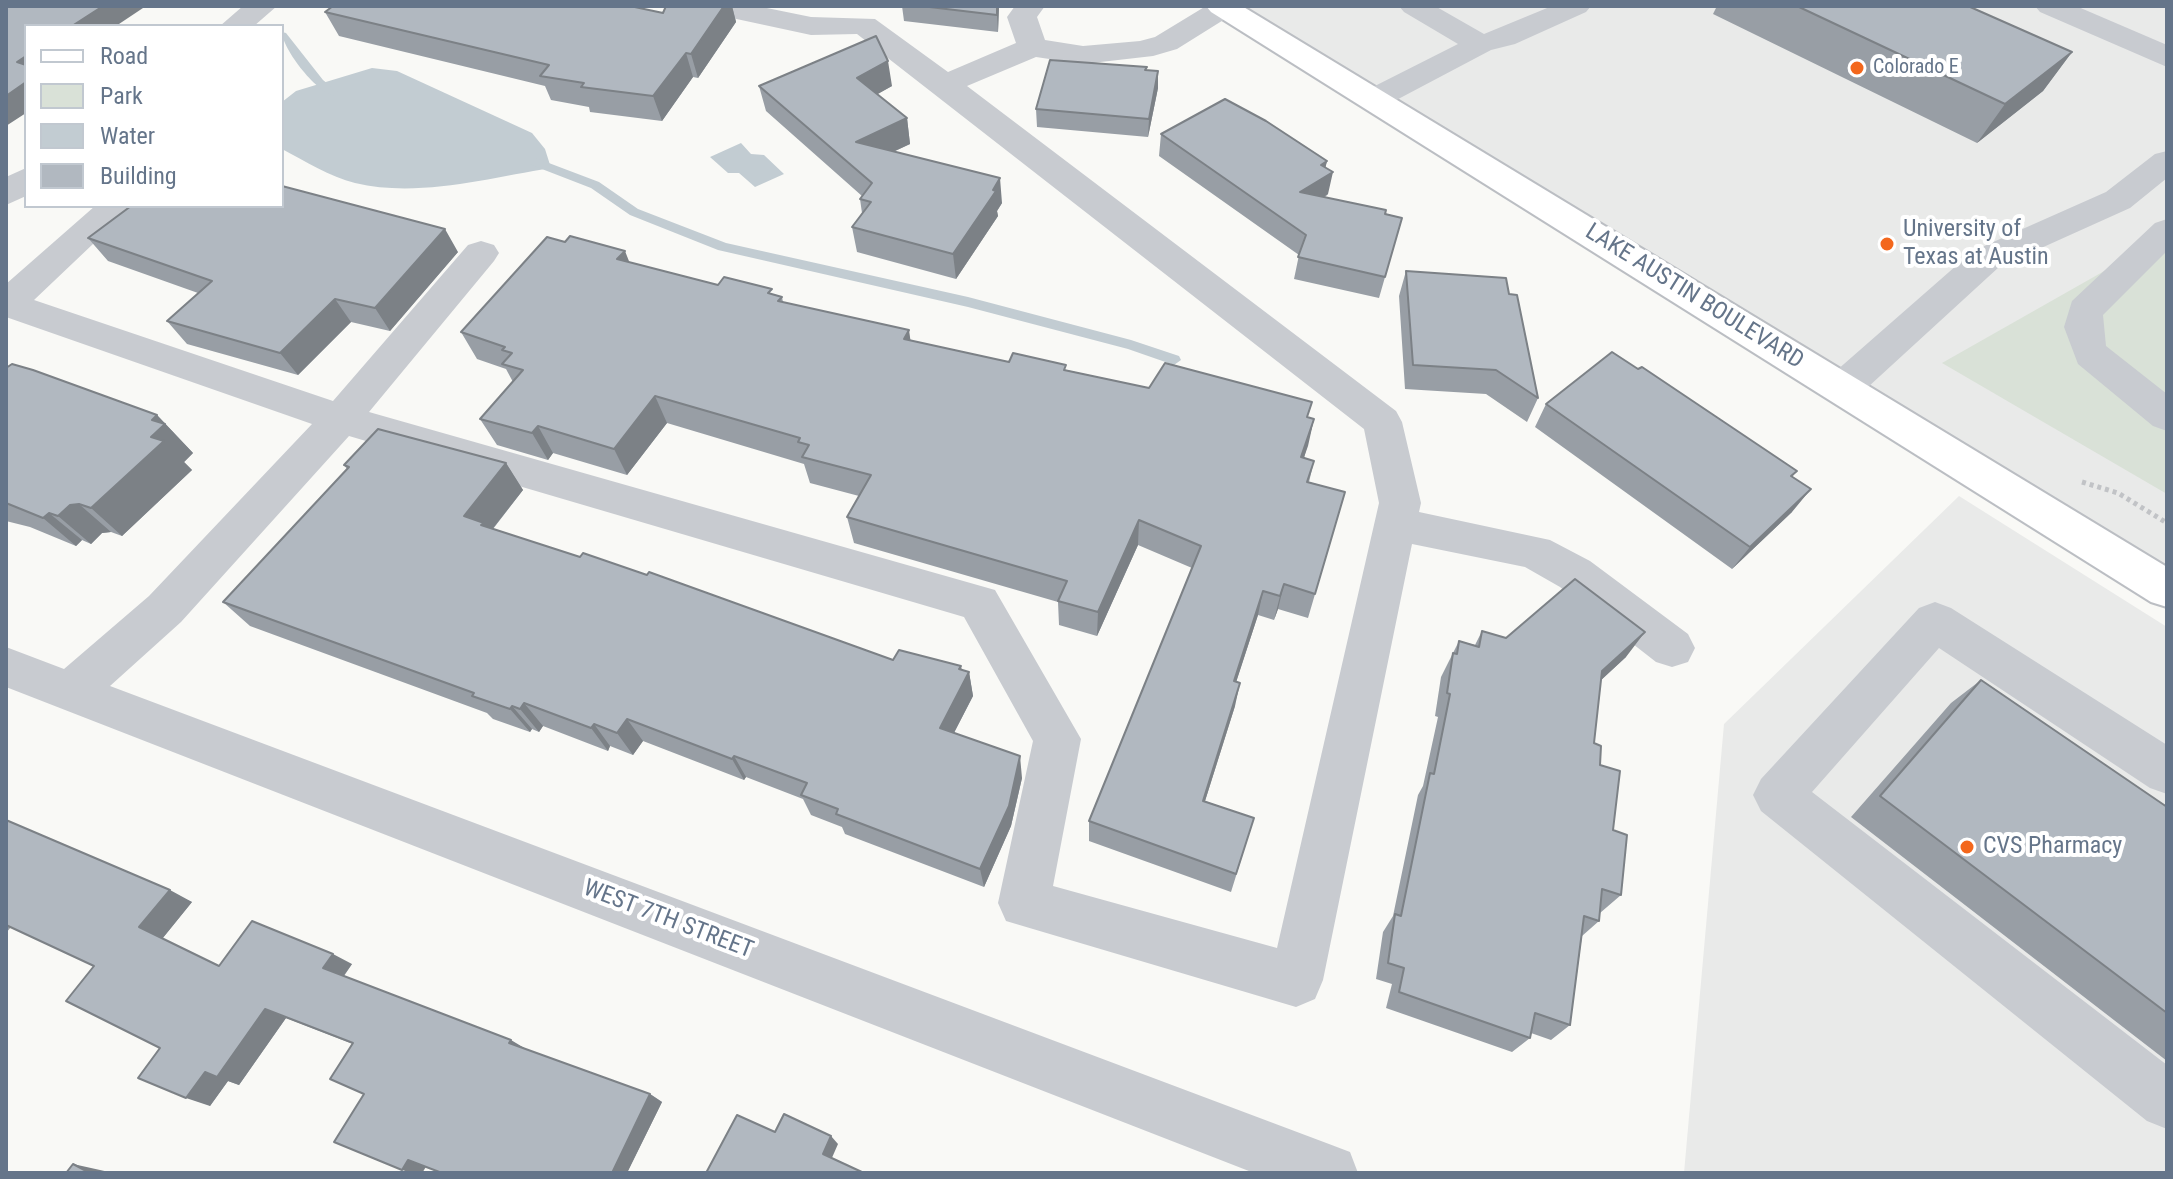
<!DOCTYPE html>
<html>
<head>
<meta charset="utf-8">
<style>
	body { margin:0 }
	#map { position:relative; width:2173px; height:1179px; overflow:hidden; background:#f9f9f6; font-family:"Roboto Condensed",sans-serif }
	canvas { display:block }
	.frame { position:absolute; inset:0; border:8px solid #65758a; pointer-events:none }
	.legend { position:absolute; left:24px; top:24px; width:260px; height:184px; box-sizing:border-box; background:#fff; border:2px solid #c1c8d0; margin:0; padding:10px 14px; list-style:none; font-size:24px; color:#65758a }
	.legend li { display:flex; align-items:center; gap:16px; height:40px }
	.legend b { width:40px; border:2px solid #c1c8d0 }
</style>
</head>
<body>
<div id="map">
<canvas width="2173" height="1179"></canvas>
<div class="frame"></div>
<ul class="legend">
<li><b style="height:10px;background:#fff"></b>Road</li>
<li><b style="height:22px;background:#d9e1d7"></b>Park</li>
<li><b style="height:22px;background:#c2ccd2"></b>Water</li>
<li><b style="height:22px;background:#b1b8c0"></b>Building</li>
</ul>
</div>
<script>
const context = document.querySelector('canvas').getContext('2d');
context.lineJoin = 'round';
function fillPath(path, color) { context.fillStyle = color; context.fill(path, 'evenodd'); }
function stroke(path, color, width, dash) { context.strokeStyle = color; context.lineWidth = width; context.lineCap = dash ? 'butt' : 'round'; context.setLineDash(dash || []); context.stroke(path); }
function drawText(font, color, halo, rows, align = 'center') {
  context.font = font + ' "Roboto Condensed",sans-serif'; context.lineWidth = 8; context.setLineDash([]); context.textBaseline = 'middle'; context.strokeStyle = halo; context.fillStyle = color; for (const [text, x, y, turn = 0] of rows) {
    context.save(); context.translate(x, y); context.rotate((+turn || 0) * Math.PI / 180); context.textAlign = isNaN(turn) ? turn : align; if (halo) context.strokeText(text, 0, 0); context.fillText(text, 0, 0); context.restore();
  }
}
fillPath(new Path2D(`
	M1221,6H2167V589Z
	M1959,496L2167,627V1173H1684L1724,724Z`), '#e9eae9');
fillPath(new Path2D(`
	M2167,228V494L1942,363L2136,253Z`), '#d9e1d7');
fillPath(new Path2D(`
	M372,68L397,71L532,133L545,149L551,168C488,178 418,198 355,183C330,177 305,161 282,149V102L296,91Z
	M741,143L751,154L764,155L784,174L755,187L739,173H728L710,157Z`), '#c2ccd2');
fillPath(new Path2D(`
	M282,32L286,33L323,80L338,92V96C320,98 282,49 282,32Z
	M533,157L599,182L638,209L726,243L968,297L1131,340L1179,356L1181,360L1174,365L1128,349L968,307L718,250L630,215L591,188L529,164V158Z`), '#c2ccd2');
const major = new Path2D(`
	M1206,6H1242L2167,567V607L2151,602L1211,12Z`);
stroke(major, '#bbbec3', 4);
stroke(new Path2D(`
	M2082,482L2118,493L2167,523`), '#c1c3c6', 5, [4, 4]);
fillPath(new Path2D(`
	M243,6H277L254,26H220Z
	M699,6H757L811,17L875,19L948,72L1016,43L1007,17L1015,6H1045L1037,17L1045,40L1083,46L1140,41L1155,37L1206,6H1236L1233,14L1177,49L1153,56L1083,64L1036,57L967,86L1396,411L1402,422L1421,503L1419,512L1550,540L1590,561L1688,634L1695,648L1688,662L1672,667L1656,662L1560,587L1525,567L1412,544L1323,980L1315,999L1296,1007L1006,921L998,903L1033,741L964,617L349,436L181,622L110,686L1329,1144L1350,1152L1358,1173H1254L6,687V647L64,669L149,596L312,424L6,317V284L95,206H133L34,300L333,401L468,245L481,241L494,245L499,253L494,261L369,412L995,590L1081,739L1053,886L1277,948L1379,503L1364,429L857,34L811,35L704,12Z
	M1399,6H1435L1484,34L1552,6H1591L1586,12L1515,44L1491,50L1385,106H1363L1358,99L1363,92L1458,44L1404,12Z
	M2035,6H2076L2167,45V67L2040,12Z
	M2167,151V178L2130,208L1999,267L1856,398L1842,402L1828,398L1823,388L1828,378L1973,251L2106,192L2155,154Z
	M26,168V196L6,205V177Z
	M2167,219V251L2103,315L2106,346L2167,394V431L2153,426L2078,364L2064,327L2072,301L2155,223Z
	M1935,602L1951,608L2167,745V794L2150,788L1939,648L1812,792L2167,1065V1129L2147,1121L1761,811L1753,795L1761,779L1919,608Z`), '#c8cbd0');
fillPath(major, '#fff');
fillPath(new Path2D(`
	M666,6H732L736,22L698,78L693,77L662,121L590,112L589,107L551,100L545,86L339,36L325,12L663,13Z
	M902,6H999L998,32L904,21Z
	M1717,6H1968L2072,52L2043,91L1977,143L1713,14Z
	M1147,67L1146,70L1158,71V88L1148,137L1037,127L1036,109Z
	M759,86H892L877,94L907,118L910,144L893,152L1002,203L997,211L998,216L956,279L857,252L852,227L862,213L860,199L862,196L766,111Z
	M1161,134L1327,161L1325,168L1328,194L1325,197L1402,218L1379,298L1294,279L1299,255L1159,156Z
	M88,238L458,252L390,331L351,322L298,375L187,344L167,321L198,293L108,261Z
	M630,263L718,285L782,297L783,302L910,341L1009,362L1066,370L1149,388L1314,419L1304,458L1314,461L1309,482L1345,492L1308,618L1278,609L1274,620L1258,615L1236,682L1235,706L1205,801L1254,818L1231,892L1089,841V821L1192,568L1138,545L1097,636L1059,625L1058,602L854,543L847,517L859,496L810,483L804,464L667,423L627,475L553,453L548,460L497,445L480,419L513,382L506,369L477,359L461,332Z
	M1406,271L1509,294L1538,398L1527,422L1486,394L1405,389L1399,296Z
	M6,368L157,415L193,453L184,462L192,470L122,536L111,532L102,533L91,544L82,540L76,546L30,527L6,521Z
	M1638,369L1797,471L1792,477V512L1732,569L1535,427L1546,404Z
	M506,463L523,490L493,529L893,660L969,672L973,696L954,733L1022,778L1011,826L984,887L845,834L842,827L811,815L803,799L746,777L744,780L643,741L633,755L610,746L608,751L543,726L539,732L532,729L530,732L493,719L487,713L250,626L223,602L347,469L344,465Z
	M1482,631L1506,638L1626,657L1601,680L1594,743L1600,765L1613,830L1621,895L1600,913L1599,921L1582,936L1570,1025L1551,1040L1531,1033L1530,1038L1512,1052L1386,1008L1392,984L1376,979L1383,932L1393,916L1418,795L1423,786L1438,717L1435,716L1441,677L1459,641L1475,645Z
	M1981,680L2167,807V1061L1851,817L1951,703Z
	M6,820L192,902L162,939L219,966L352,964L344,976L526,1049L650,1094L662,1102L627,1173H442L426,1167L422,1173L364,1094L353,1044L286,1018L239,1085L228,1081L210,1106L160,1048L94,966L11,927L6,933Z`), '#989ea5');
fillPath(new Path2D(`
	M103,6H146L116,26H72Z
	M724,6H732L736,22L698,78L691,54Z
	M997,6H999L998,32L997,15Z
	M2072,52L2043,91L1977,143L2005,104Z
	M686,53L693,77L662,121L653,96Z
	M26,56V73L17,62Z
	M888,61L892,86L862,103L857,78Z
	M1158,71V88L1148,137L1149,119Z
	M26,82V113L6,126V96Z
	M907,118L910,144L860,167L856,142Z
	M1327,161L1323,178L1333,172L1328,194L1296,214L1300,192L1321,165Z
	M1000,178L1002,203L997,211L998,216L956,279L953,254Z
	M445,229L458,252L390,331L375,308Z
	M625,251L636,279L617,259Z
	M335,299L351,322L298,375L280,353Z
	M909,330L913,358L904,339Z
	M655,396L667,423L627,475L614,449Z
	M157,415L193,453L184,462L192,470L122,536L91,508L151,437L152,420Z
	M1314,419L1308,446L1295,483L1301,457Z
	M538,426L553,453L548,460L532,433Z
	M506,463L523,490L490,532L464,516Z
	M1811,489L1792,512L1732,569L1750,547Z
	M79,504L111,532L102,533L91,544L58,516L70,505Z
	M49,513L82,540L76,546L43,518Z
	M1139,520L1138,545L1097,636L1098,612Z
	M1284,584L1278,609L1274,620L1280,596Z
	M1263,591L1258,615L1229,704L1234,681Z
	M1645,632L1626,657L1585,695L1602,671Z
	M961,666L964,682L969,672L973,696L945,750L940,728Z
	M1240,683L1235,706L1199,820L1203,801Z
	M524,703L543,726L539,732L520,709Z
	M512,706L532,729L530,732L510,709Z
	M627,719L643,741L633,755L617,733Z
	M594,724L610,746L608,751L591,728Z
	M734,756L746,777L744,780L732,759Z
	M1020,756L1022,778L1011,826L984,887L980,869Z
	M170,890L192,902L162,939L139,927Z
	M333,954L352,964L342,978L323,968Z
	M265,1009L286,1018L239,1085L228,1081L210,1106L186,1098L205,1072Z
	M511,1040L526,1049L509,1043Z
	M650,1094L662,1102L627,1173H612Z
	M831,1136L838,1144L831,1160L823,1154Z
	M408,1160L426,1166L422,1173H412L402,1170Z
	M73,1164L109,1172L111,1173H90Z`), '#7c8186');
const building = new Path2D(`
	M6,6H103L72,26H26V56L17,62L26,65V82L6,96Z
	M333,6H630L663,13L666,6H724L691,54L686,53L653,96L581,87L584,83L540,76L549,65L325,12Z
	M921,6H997V15Z
	M1797,6H1968L2072,52L2005,104Z
	M876,36L888,61L857,78L907,118L856,142L1000,178L993,190L996,191L953,254L852,227L871,202L860,199L872,183L759,86Z
	M1050,60L1147,67L1145,70L1158,71L1149,119L1036,109Z
	M1225,99L1266,121L1327,161L1321,165L1333,172L1300,192L1386,210L1385,214L1402,218L1385,277L1298,257L1306,235L1161,134Z
	M282,186L445,229L375,308L335,299L280,353L167,321L212,281L88,238L131,206H282Z
	M570,236L625,251L617,259L718,285L724,277L772,289L768,293L782,297L778,301L909,330L904,339L1009,362L1013,353L1066,365L1064,370L1149,388L1165,363L1312,402L1307,417L1314,419L1301,457L1314,461L1307,482L1345,492L1315,594L1284,584L1280,596L1263,591L1234,681L1240,683L1203,801L1254,818L1236,874L1089,821L1201,546L1139,520L1098,612L1058,601L1067,581L847,517L871,475L802,457L809,445L798,442L800,438L655,396L614,449L538,426L532,433L480,419L523,370L502,364L512,353L502,350L505,347L461,332L547,237L565,242Z
	M1406,271L1506,278L1509,294L1517,295L1538,398L1496,370L1413,365Z
	M1612,352L1638,369L1642,367L1797,471L1791,476L1811,489L1750,547L1546,404Z
	M12,364L33,370L157,415L152,420L165,424L151,437L164,441L91,508L79,504L70,505L58,516L49,513L43,518L6,503V368Z
	M378,429L506,463L464,516L484,523L481,525L580,557L583,553L647,575L649,572L893,660L899,650L961,666L959,669L969,672L940,728L1020,756L1009,806L980,869L836,814L838,809L801,795L807,783L734,756L732,759L627,719L617,733L594,724L591,728L524,703L520,709L512,706L510,709L472,696L474,693L223,602L349,467L344,465Z
	M1575,579L1645,632L1602,671L1594,743L1601,746L1600,765L1620,771L1613,830L1627,835L1621,895L1602,889L1599,921L1584,916L1570,1025L1535,1013L1530,1038L1399,992L1404,968L1388,963L1395,914L1401,916L1430,773L1434,774L1450,694L1447,693L1453,653L1457,654L1459,641L1479,647L1482,631L1506,638Z
	M1981,680L2167,807V1013L1880,796Z
	M6,820L170,890L139,927L219,966L252,921L333,954L323,968L511,1040L509,1043L650,1094L612,1173H442L408,1160L402,1170L334,1142L364,1094L330,1079L353,1043L265,1009L217,1077L205,1072L186,1098L138,1078L160,1048L66,1001L94,966L6,925Z
	M784,1114L831,1136L823,1154L864,1173H706L737,1115L775,1132Z
	M73,1164L90,1173H66Z`);
fillPath(building, '#b1b8c0');
stroke(building, '#7c8186', 2);
for (const [x, y, r, color] of [
	[1857,68,8,"#f3671c"],
	[1887,244,8,"#f3671c"],
	[1967,847,8,"#f3671c"]
]) { const dot = new Path2D(); dot.arc(x, y, r, 0, 2 * Math.PI); context.fillStyle = color; context.fill(dot); stroke(dot, '#fff', 3); }
drawText('20px', '#65758a', '#fff', [
	["Colorado E",1873,68]
], 'left');
drawText('24px', '#65758a', '#fff', [
	["University of",1903,230],
	["Texas at Austin",1903,258],
	["CVS Pharmacy",1983,847]
], 'left');
drawText('24px', '#65758a', '#fff', [
	["LAKE AUSTIN BOULEVARD",1694,297,32],
	["WEST 7TH STREET",668,920,21]
]);
</script>
</body>
</html>
